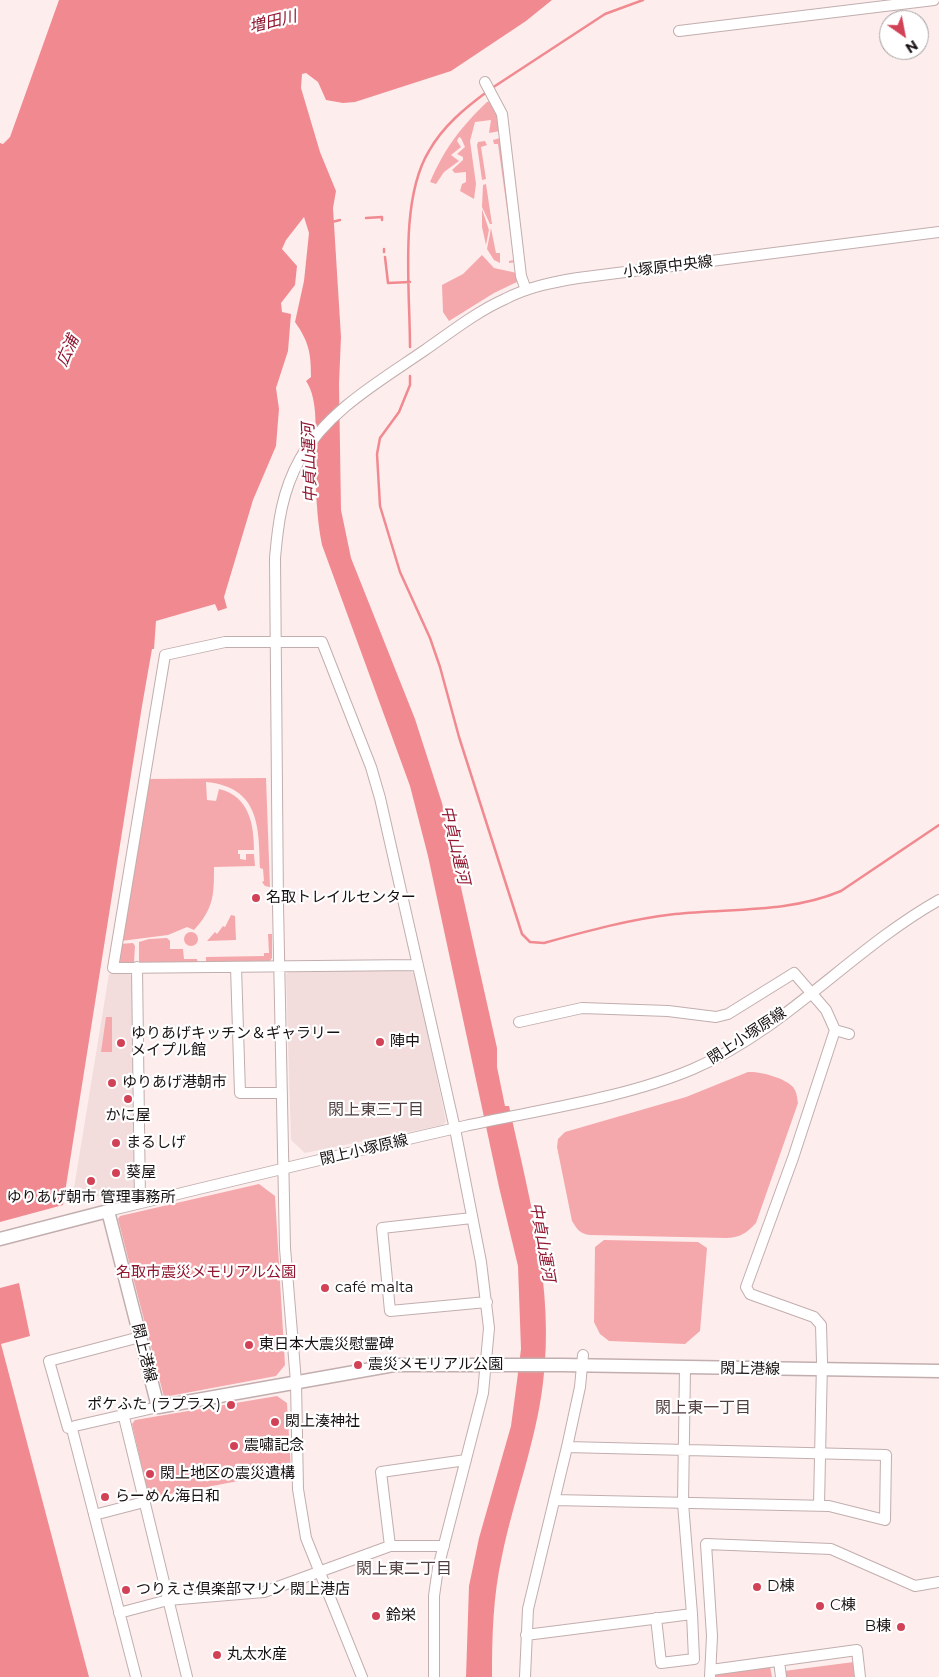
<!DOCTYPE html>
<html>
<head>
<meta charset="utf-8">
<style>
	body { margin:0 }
	#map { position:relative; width:939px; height:1677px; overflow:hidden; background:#feeded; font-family:Montserrat,sans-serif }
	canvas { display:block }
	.north { position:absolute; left:879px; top:10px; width:50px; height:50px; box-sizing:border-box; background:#fff; border:1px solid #a29f9f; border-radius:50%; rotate:147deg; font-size:14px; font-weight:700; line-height:20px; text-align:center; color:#171010 }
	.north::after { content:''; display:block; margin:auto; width:18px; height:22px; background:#d24257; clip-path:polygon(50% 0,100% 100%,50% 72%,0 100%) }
</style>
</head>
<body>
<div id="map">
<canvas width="939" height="1677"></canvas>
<div class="north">N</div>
</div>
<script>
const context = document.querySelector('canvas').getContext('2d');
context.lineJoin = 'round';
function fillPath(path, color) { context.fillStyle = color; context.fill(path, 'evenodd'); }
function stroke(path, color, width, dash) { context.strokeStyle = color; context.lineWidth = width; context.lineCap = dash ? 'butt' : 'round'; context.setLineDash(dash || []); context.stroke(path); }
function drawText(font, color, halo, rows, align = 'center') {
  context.font = font + ' Montserrat,"Noto Sans JP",sans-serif'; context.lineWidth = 4.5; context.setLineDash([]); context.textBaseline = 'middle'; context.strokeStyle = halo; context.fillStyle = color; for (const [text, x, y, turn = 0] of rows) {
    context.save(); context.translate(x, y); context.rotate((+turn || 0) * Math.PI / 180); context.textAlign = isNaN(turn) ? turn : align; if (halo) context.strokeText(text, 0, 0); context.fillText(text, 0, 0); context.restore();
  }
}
fillPath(new Path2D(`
	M410,970L414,974L423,1011L446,1121L443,1125L305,1153L291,1140L286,975L289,971Z
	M127,972L132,976L135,1191L130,1196L110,1201L107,1195L72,1200L109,974Z`), '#f3dcdc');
fillPath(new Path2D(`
	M492,101L498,118L500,131L489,133L491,120L475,122L470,141L476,184L474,199L460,191L462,184L466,182V172L455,173L452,170L463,160V157L457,154L465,147L461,138L459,137L457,141L461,147L451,155L459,161L444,172L436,184L430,182C445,148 460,128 487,102Z
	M500,138L516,262L509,263V261L514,260L498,144H494L493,140Z
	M485,141L487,145L481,147L486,179L482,180L477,145L478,142Z
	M486,184L492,224H490L482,207L483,185Z
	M482,209L489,230L486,245L482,227Z
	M491,228L496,253H500V263L494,260L487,249Z
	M482,255L494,268L517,273L519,281L494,293L449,321L443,312L442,285L463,274Z
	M266,778L270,887L265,886L262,882L264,881L263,869L260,868C259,826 259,787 206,782L207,800L216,801L219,789C249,796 254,824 254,850H238V854H240V859L246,860V854H254L255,866L214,867C214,895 214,908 194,930L187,927L168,935L121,941L148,779Z
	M231,915L235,916L236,940L207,941L215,932L217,934L223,926L225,927Z
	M184 939a7 7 0 1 1 14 0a7 7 0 1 1-14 0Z
	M268,934H272V958L269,962L206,963V957L264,956V953H269Z
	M167,938L170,941V949H183L184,959H197L198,963L139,962V942L149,939Z
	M133,943L135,946L134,962L121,964L117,960L119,944Z
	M106,1017H112V1052H101Z
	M748,1072C760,1071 785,1078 793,1087C797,1092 797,1097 798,1103L756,1223C747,1233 739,1238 726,1238L590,1235C580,1234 577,1229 572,1221L557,1147L558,1139L565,1132L686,1097Z
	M259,1184L275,1196L285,1365L276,1376L164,1397L118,1219L120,1216Z
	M604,1240L698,1242L707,1248L700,1331L685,1344L609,1341L600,1334L594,1322L595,1247Z
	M277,1396L287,1403L291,1471L149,1498L132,1424L135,1420Z
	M854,1662L856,1677H785L784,1671Z
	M770,1666L772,1677H715L718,1672Z`), '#f5a8ab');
fillPath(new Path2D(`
	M59,0H552L526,21L451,71L355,102L343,103L326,100L318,82L306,73L302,74L301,88L320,152L336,191L333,208L341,337L339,384L341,510L351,558L415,719L442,803L497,1048V1067L505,1106H509C529,1197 555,1289 543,1383C536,1442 514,1498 502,1556C493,1596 492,1636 492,1677H466L469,1586L479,1538L511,1426L517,1381L521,1349L518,1266L499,1187L428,856L410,786L322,545C316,516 316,486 315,456C315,434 319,400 306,381L311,377C311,353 309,342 295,322L304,281L309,233L304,217L286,240L282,249L297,266L295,285L281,303L282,312L291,314L288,351L276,388L279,409L276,446L253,500L224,597L227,608L218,611L215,604L156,621L154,649H152L142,706L63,1205L0,1222V143L3,144L10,137Z
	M19,1283L30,1336L1,1344L89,1677H0V1288Z`), '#f18a90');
stroke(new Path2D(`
	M492,88L605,14L643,0
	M366,218L382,217V220
	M332,222L340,220
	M384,249V252
	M385,257L388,283L410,282
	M410,347C410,290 399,200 429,151C443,126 465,108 488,91
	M410,376V385L399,412L380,438L377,454L380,506L400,572L430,638L440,667L459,737L522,934L530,942L544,943C587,931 631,919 675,914C731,908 789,913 841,891L939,825`), '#f18a90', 2.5);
const minor = new Path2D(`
	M679,31L934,0
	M485,82L502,114L521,276L526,290
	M418,965L113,968L165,655L225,642H322L371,767L380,798L455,1129L481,1262L489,1328L483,1393L438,1568L434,1596V1677
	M137,967L140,1203
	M236,967L240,1093H282
	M519,1022L582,1008L668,1011L716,1017L728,1014L794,973L826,1010L835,1030L793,1158L746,1287L750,1294L814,1317L821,1325L822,1362L819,1505
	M835,1030L849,1034
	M108,1211C227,1182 346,1153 465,1126C538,1110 625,1098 693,1069C785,1030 852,949 939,900
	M472,1218L382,1228L390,1311L487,1302
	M123,1413L187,1677
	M72,1429L75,1426L158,1407
	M554,1500L829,1506L885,1520L886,1455L567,1447
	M94,1515L144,1502
	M390,1546L381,1472L466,1460
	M119,1613L168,1600L264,1592L390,1546H444
	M656,1618L661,1663L694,1659L692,1614
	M526,1635L692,1614L683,1503L685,1368
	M779,1661L781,1677
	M711,1670L857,1650L860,1677
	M136,1677L72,1429L68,1428L49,1361L140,1337
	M362,1677L306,1538L298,1489L296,1382L285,1248L278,905L275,558C278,523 282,491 300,459C327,411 380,381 425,350C451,332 476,312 505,299C528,287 553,282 578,278L939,232
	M525,1677L528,1609L567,1447L580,1387L583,1355
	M710,1677L712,1636L706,1544L831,1549L915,1586L939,1582`);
const major = new Path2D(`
	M0,1239L108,1211L158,1407L394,1365H561L939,1371`);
stroke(minor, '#c2aeae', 12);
stroke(major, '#c2aeae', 15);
stroke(minor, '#fff', 10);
stroke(major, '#fff', 12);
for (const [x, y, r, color] of [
	[256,898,5,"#d24257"],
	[380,1042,5,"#d24257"],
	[121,1043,5,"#d24257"],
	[112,1083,5,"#d24257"],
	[128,1099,5,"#d24257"],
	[116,1143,5,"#d24257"],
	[116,1173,5,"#d24257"],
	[91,1181,5,"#d24257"],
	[325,1288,5,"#d24257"],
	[249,1345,5,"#d24257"],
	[358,1365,5,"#d24257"],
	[231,1405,5,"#d24257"],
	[275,1422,5,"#d24257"],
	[234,1446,5,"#d24257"],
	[150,1474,5,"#d24257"],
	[105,1497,5,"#d24257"],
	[757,1587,5,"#d24257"],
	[126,1590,5,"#d24257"],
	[820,1606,5,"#d24257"],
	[376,1616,5,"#d24257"],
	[901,1627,5,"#d24257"],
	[217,1655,5,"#d24257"]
]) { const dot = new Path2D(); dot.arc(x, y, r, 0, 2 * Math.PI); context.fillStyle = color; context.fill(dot); stroke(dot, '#fff', 2); }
drawText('15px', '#171010', '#fff', [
	["小塚原中央線",668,267,-7],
	["閖上小塚原線",747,1036,-33],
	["閖上小塚原線",364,1150,-13],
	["閖上港線",144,1353,76],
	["閖上港線",750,1369,1]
]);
drawText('15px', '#171010', '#fff', [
	["名取トレイルセンター",266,898],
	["ゆりあげキッチン＆ギャラリー",131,1034],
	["メイプル館",131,1051],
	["陣中",390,1042],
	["ゆりあげ港朝市",122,1083],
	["かに屋",128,1116,"center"],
	["まるしげ",126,1143],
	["葵屋",126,1173],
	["ゆりあげ朝市 管理事務所",91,1198,"center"],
	["café malta",335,1288],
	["東日本大震災慰霊碑",259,1345],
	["震災メモリアル公園",368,1365],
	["ポケふた (ラプラス)",221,1405,"right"],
	["閖上湊神社",285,1422],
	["震嘯記念",244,1446],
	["閖上地区の震災遺構",160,1474],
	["らーめん海日和",115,1497],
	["D棟",767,1587],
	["つりえさ倶楽部マリン 閖上港店",136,1590],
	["C棟",830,1606],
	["鈴栄",386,1616],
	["B棟",891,1627,"right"],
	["丸太水産",227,1655]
], 'left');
drawText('15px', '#91152f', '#fff', [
	["名取市震災メモリアル公園",206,1273]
]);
drawText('italic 16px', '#911630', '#fff', [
	["増田川",273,22,-14],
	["広浦",68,351,-66],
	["中貞山運河",310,463,-92],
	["中貞山運河",455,845,77],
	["中貞山運河",542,1242,80]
]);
drawText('16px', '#503f40', '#fff', [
	["閖上東三丁目",376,1110],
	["閖上東一丁目",703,1408],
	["閖上東二丁目",404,1569]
]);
</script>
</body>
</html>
